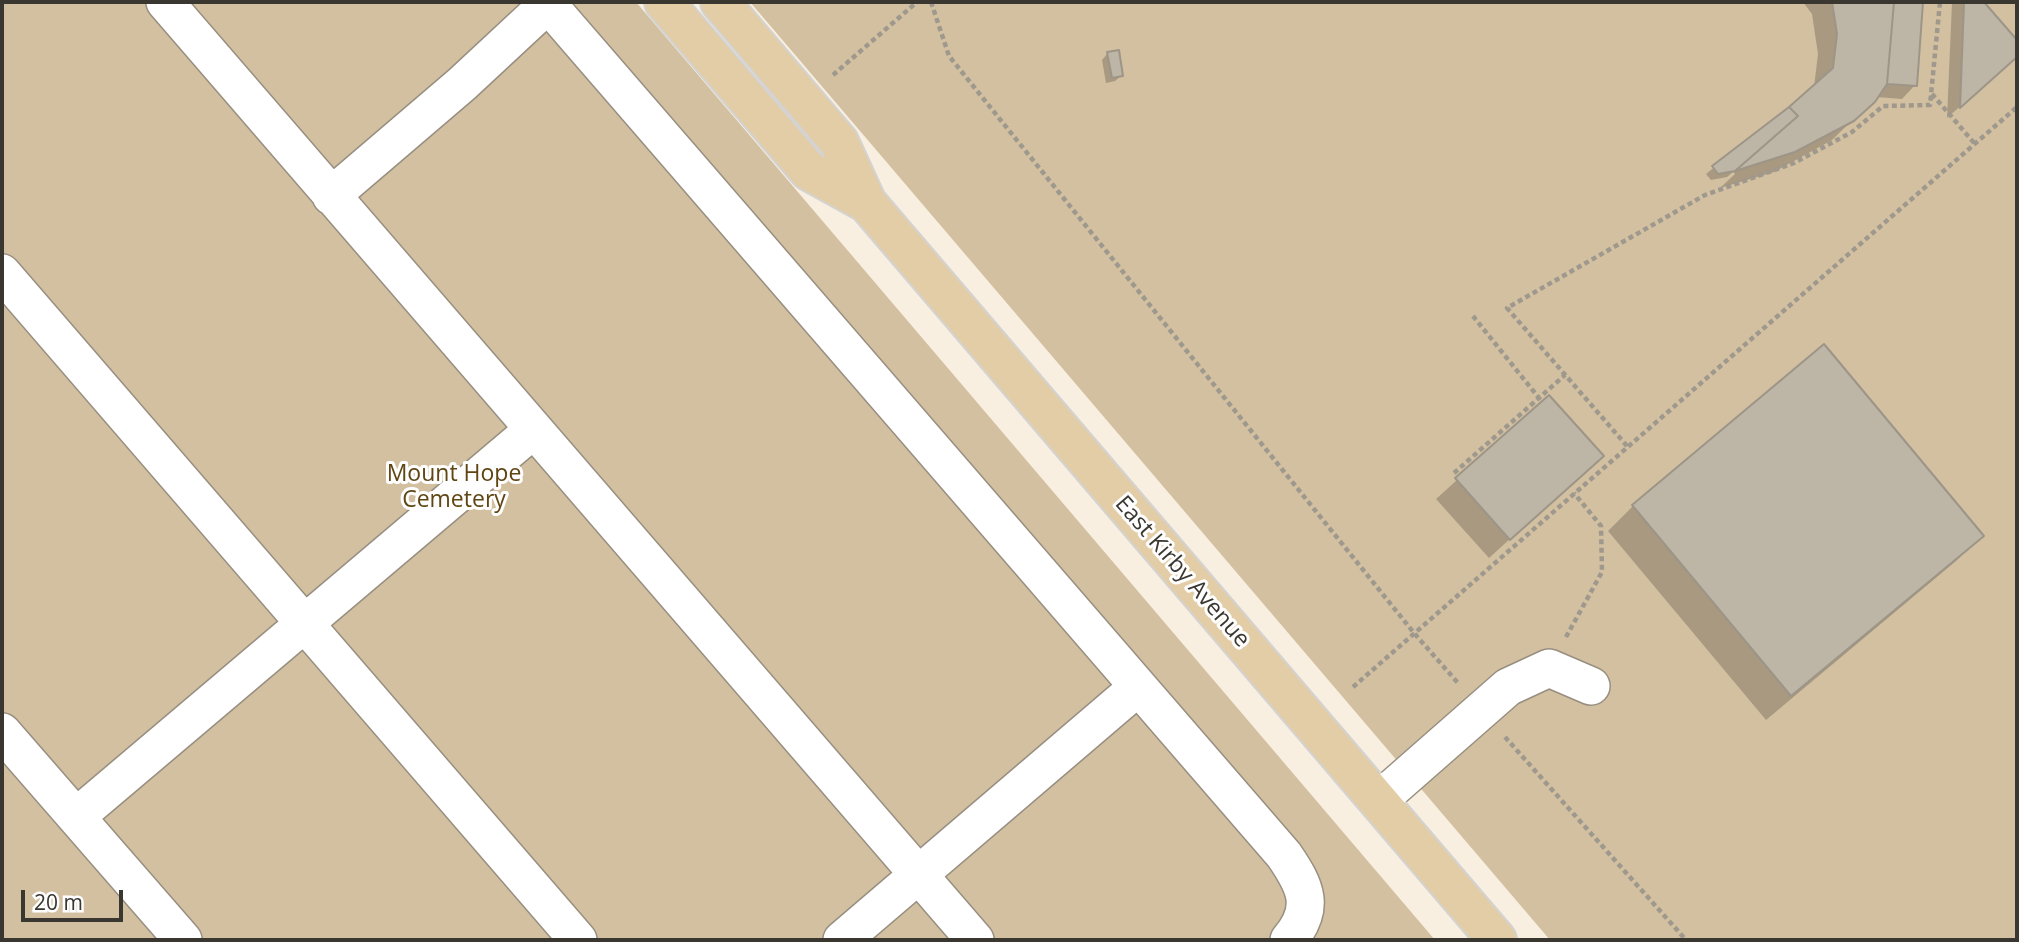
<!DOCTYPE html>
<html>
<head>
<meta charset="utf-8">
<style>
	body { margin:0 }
	#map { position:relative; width:2019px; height:942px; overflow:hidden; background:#f8efe0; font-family:"Open Sans",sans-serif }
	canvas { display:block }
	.frame { position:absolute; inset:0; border:4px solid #3a3630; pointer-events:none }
	.scale { position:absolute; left:21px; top:890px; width:102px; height:32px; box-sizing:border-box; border:4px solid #3a3630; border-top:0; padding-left:9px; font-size:21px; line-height:24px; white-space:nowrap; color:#3a3630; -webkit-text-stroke:5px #fefefe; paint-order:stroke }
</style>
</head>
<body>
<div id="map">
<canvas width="2019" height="942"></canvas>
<div class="frame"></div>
<div class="scale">20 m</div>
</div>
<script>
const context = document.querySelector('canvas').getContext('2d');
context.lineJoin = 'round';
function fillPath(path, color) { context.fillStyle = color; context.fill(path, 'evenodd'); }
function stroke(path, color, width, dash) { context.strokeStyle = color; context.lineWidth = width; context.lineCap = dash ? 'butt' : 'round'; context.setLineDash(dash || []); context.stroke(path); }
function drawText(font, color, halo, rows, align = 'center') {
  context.font = font + ' "Open Sans",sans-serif'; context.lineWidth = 6; context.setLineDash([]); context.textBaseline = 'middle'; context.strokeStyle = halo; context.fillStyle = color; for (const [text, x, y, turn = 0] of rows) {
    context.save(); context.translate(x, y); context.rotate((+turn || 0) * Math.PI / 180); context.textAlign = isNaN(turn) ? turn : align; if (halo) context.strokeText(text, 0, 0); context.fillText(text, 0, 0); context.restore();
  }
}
fillPath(new Path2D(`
	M2,2H636L1435,940H2Z
	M750,2H2017V940H1550Z`), '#d2c0a1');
fillPath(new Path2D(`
	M1803,2H1921L1915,85L1902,99L1876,97L1832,140L1774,172L1720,188L1735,174L1733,172L1727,177L1711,180L1706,174L1814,87L1818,54L1812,14Z
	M1952,2H1982L2017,42V56L1947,118Z
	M1108,53L1122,75L1115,81L1106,83L1102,60Z
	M1549,397L1601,456L1489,558L1436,499Z
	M1633,506L1981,536L1956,561L1766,720L1608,531Z`), '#0003');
const building = new Path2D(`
	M1832,2H1894L1887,84L1875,102L1854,121L1795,152L1735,171L1798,116L1789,107L1833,68L1837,34Z
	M1894,2H1923L1917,86L1887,84Z
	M1964,2H1984L2017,40V57L1960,108Z
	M1119,50L1123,76L1112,78L1107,52Z
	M1789,107L1798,116L1735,171L1718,174L1712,166Z
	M1824,344L1984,536L1791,696L1632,505Z
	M1549,395L1604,456L1510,540L1455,478Z`);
fillPath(building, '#bdb5a6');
stroke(building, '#9d9587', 2);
const minor = new Path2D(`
	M165,2L975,940
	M546,2L1284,855C1306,887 1316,908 1289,940
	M331,196L462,84L548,4
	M2,273L578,940
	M2,732L183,940
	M1378,801L1508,687L1549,668L1591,686
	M76,817L533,430
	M842,940L1138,687`);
const major = new Path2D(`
	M664,2L809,171L867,203
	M720,2L839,142L867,203L1497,940`);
stroke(minor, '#988f81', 40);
stroke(major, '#d4d3d1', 42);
stroke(new Path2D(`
	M931,2L949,56L1414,633L1458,683
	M833,75L917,2
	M1932,94L1975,144
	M1473,316L1539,398
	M1627,446L1507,308L1705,195L1794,163L1852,132L1883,106L1930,105L1940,2
	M1454,473L1565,375
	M1566,637L1602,572L1601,526L1574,493
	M1353,687L2017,107
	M1505,737L1686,940`), '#9e988d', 4.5, [5, 3.5]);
stroke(minor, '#fff', 37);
stroke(major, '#e3cda6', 38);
drawText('23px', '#5f4613', '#fefefe', [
	["Mount Hope",454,474],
	["Cemetery",454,500]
]);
drawText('23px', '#3a3630', '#fefefe', [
	["East Kirby Avenue",1182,572,49]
]);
</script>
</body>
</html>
